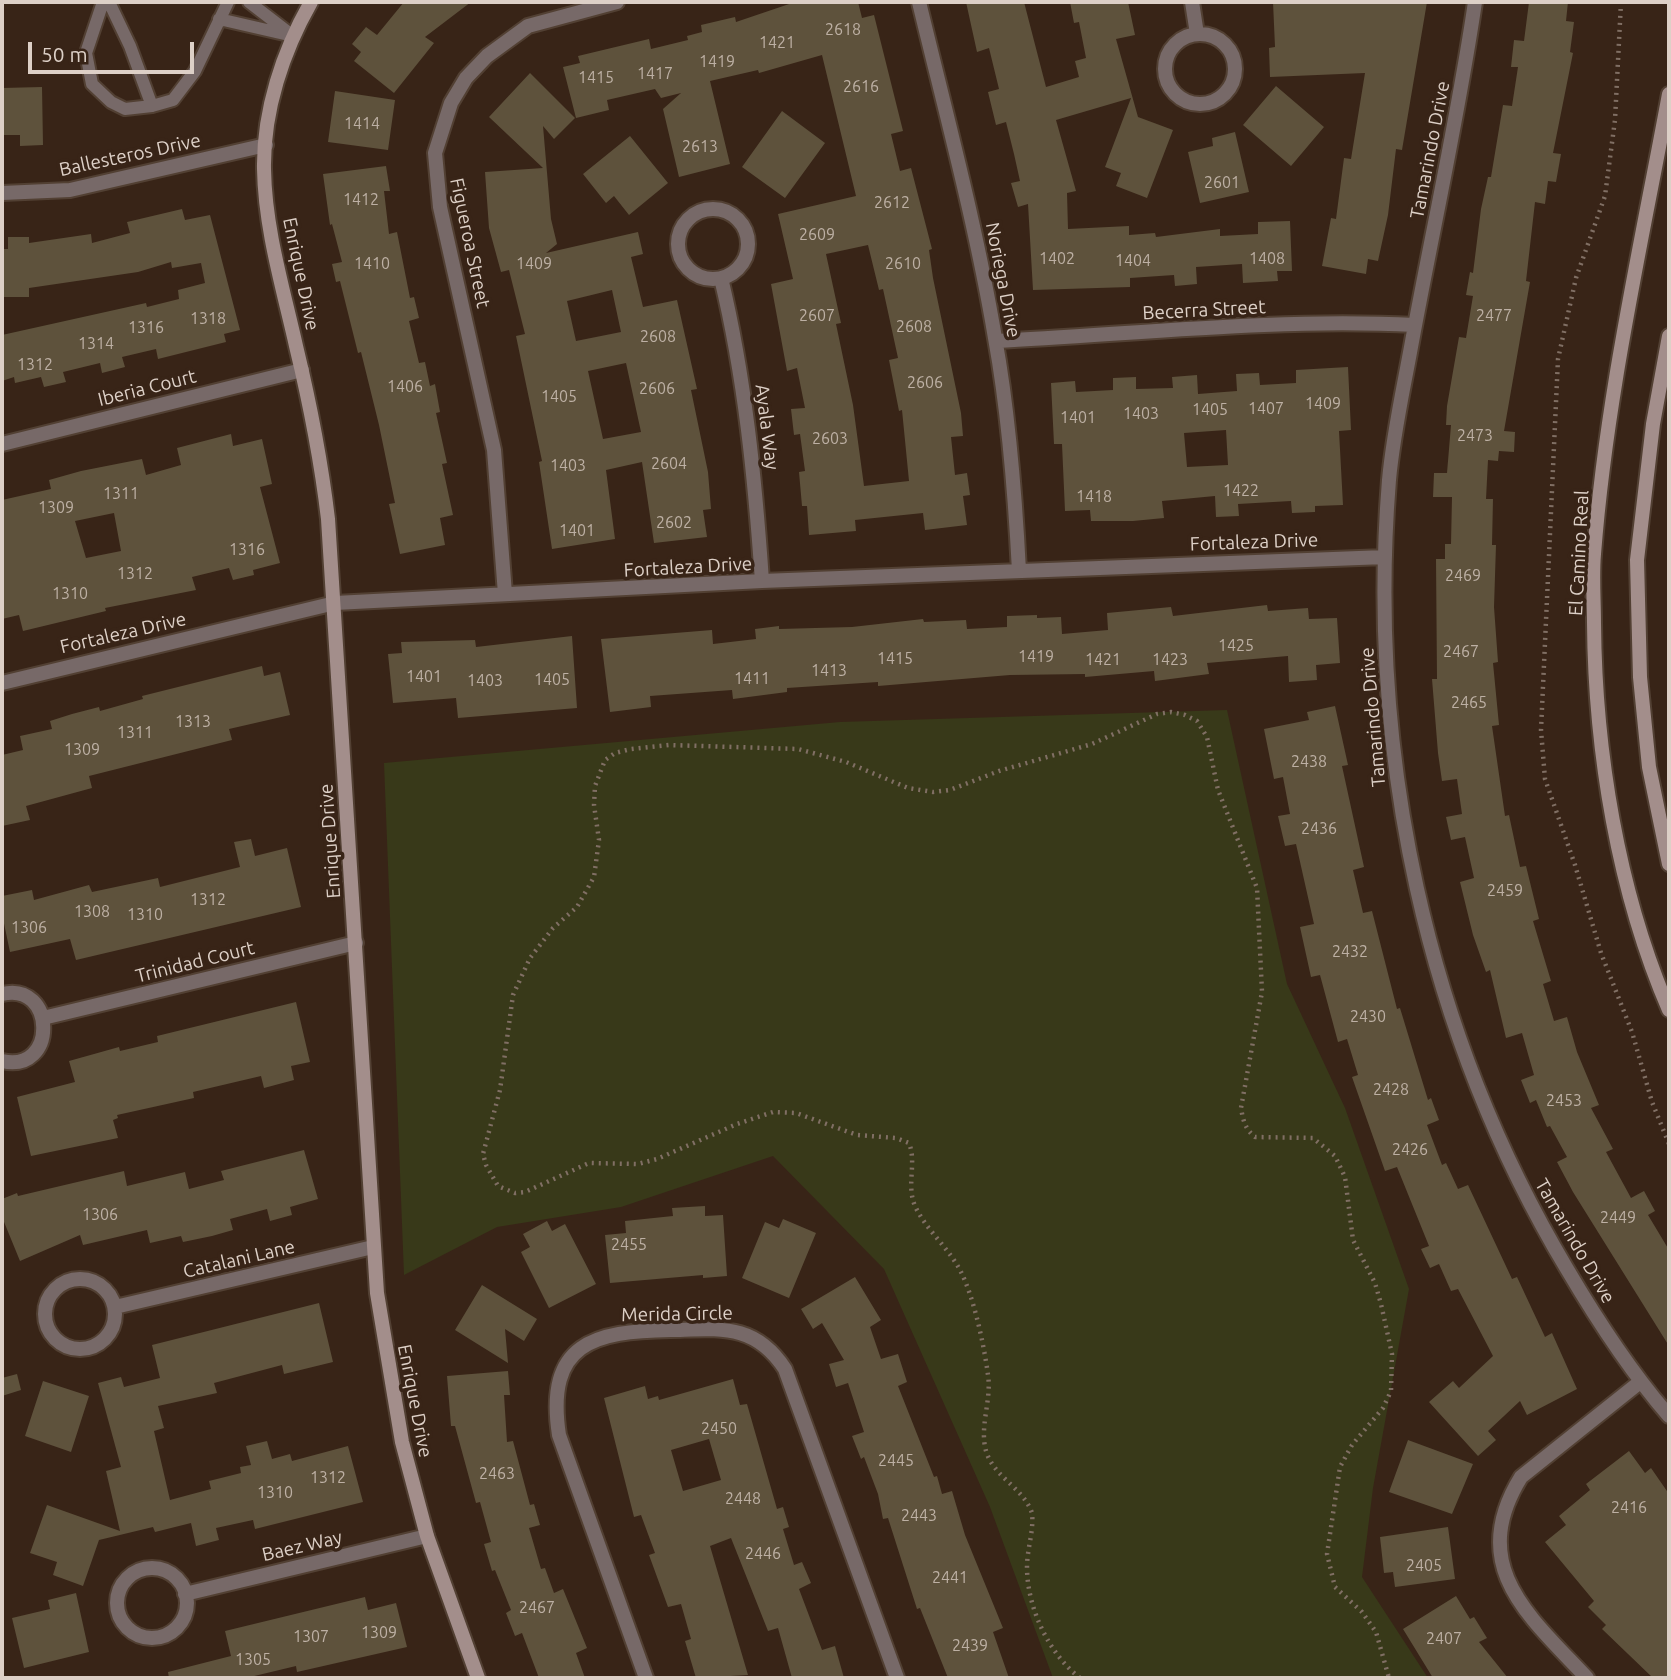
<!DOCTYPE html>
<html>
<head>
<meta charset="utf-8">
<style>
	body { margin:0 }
	#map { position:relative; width:1671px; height:1680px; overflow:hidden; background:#382417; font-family:Ubuntu,sans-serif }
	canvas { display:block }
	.frame { position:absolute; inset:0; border:4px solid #ddd0c7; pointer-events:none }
	.scale { position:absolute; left:28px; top:42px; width:166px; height:32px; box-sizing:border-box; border:4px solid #ddd0c7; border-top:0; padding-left:9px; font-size:21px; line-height:24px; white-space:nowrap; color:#ddd0c7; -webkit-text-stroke:5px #382417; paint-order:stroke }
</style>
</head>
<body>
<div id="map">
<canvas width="1671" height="1680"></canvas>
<div class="frame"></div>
<div class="scale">50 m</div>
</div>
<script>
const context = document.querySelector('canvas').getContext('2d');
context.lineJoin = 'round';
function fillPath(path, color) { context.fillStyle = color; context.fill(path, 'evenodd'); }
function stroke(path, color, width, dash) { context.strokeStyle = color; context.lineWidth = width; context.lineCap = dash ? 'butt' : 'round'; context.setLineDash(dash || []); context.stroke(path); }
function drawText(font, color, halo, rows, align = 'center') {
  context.font = font + ' Ubuntu,sans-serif'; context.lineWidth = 7; context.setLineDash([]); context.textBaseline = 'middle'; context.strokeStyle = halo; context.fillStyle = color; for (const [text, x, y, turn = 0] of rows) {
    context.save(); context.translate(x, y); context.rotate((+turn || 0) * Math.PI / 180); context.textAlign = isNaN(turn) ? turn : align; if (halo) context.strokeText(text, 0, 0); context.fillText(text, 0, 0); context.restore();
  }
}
fillPath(new Path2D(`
	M1227,710L1287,984L1345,1108L1409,1289L1373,1488L1362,1577L1428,1678H1053L990,1507L884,1269L773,1156L621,1207L497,1227L404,1275L384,763L840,722Z`), '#383919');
fillPath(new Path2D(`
	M404,2H471L425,37L434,43L394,93L354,61L361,52L352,44L366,27L377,35Z
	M795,2H858L862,18L874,15L903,131L891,134L900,171L911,168L932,249L929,250L933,278L961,413L963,436L951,437L955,475L967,473L970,495L963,496L967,525L925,530L923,513L855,520L856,531L809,535L807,506H802L799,472L805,471L800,434L794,435L791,409L805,408L797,368L787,371L771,284L793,279L778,214L856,196L822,55L759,73L758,70L710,81L730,164L679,177L663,109L681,93L661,98L655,89L607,100L609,110L576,118L563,67L580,63L578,56L649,39L651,49L688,40L687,36L702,32L701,25L735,17L736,22ZM868,245L879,290L883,289L898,358L889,360L899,411L902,410L909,481L864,486L853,405L836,324L841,323L826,254Z
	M966,2H1024L1046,87L1079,77L1075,61L1086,58L1079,22L1074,23L1070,2H1128L1135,35L1116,39L1138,117L1173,130L1147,198L1116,186L1121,173L1105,167L1131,98L1056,120L1076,191L1067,193L1068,229L1129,226V235L1155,233L1156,237L1220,229V236L1258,234V222L1290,221L1292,271H1277L1278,281L1243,283L1242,264L1196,267L1197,284L1175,286L1174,275L1130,278V287L1033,290L1028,204L1018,207L1011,183L1020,181L1014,154L1006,122L996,125L988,92L999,89L989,48L977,52Z
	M1273,2H1427L1402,150L1396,149L1388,215L1378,261L1368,259L1366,274L1322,266L1331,218L1336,219L1344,158L1351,159L1365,73L1270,77L1269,48L1275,47Z
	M1529,2H1568L1566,21L1574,22L1570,52L1573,53L1553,153L1561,154L1556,182L1548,181L1545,204L1535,202L1526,281L1530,282L1504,431L1515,432L1514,452L1499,451L1498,461L1488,460L1486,499H1493L1492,545H1496L1494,607L1498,662L1493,663L1499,725L1492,726L1505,816L1509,815L1520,867L1526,866L1539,919L1533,921L1551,981L1543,984L1554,1021L1567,1017L1577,1052L1599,1105L1591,1108L1613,1149L1606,1152L1631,1198L1644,1191L1655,1211L1648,1215L1669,1250V1346L1573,1192L1557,1162L1567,1157L1550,1126L1547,1127L1536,1100L1530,1103L1521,1080L1534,1075L1522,1033L1506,1038L1490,970L1486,972L1473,935L1460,882L1474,878L1465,837L1451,840L1446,817L1462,814L1457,779L1442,781L1438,753L1432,679H1437L1436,559H1445V544H1451L1452,497H1433L1434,473H1447L1451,425H1446L1447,406L1459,337L1466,338L1473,296L1466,295L1470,272L1473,273L1481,209L1488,177H1491L1503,105L1512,106L1518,67H1511L1514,40L1524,41Z
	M530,73L575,118L554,139L543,126L551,219L557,244L546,253L638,232L643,254L631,257L643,307L677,300L697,389L691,390L708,472L711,509L703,510L707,537L654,543L642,462L606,470L615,539L552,549L539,462L542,461L516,336L525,334L509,270L501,272L489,228L485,172L543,168L489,117ZM612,290L621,332L576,341L567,301ZM626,363L641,432L603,439L588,371Z
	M1276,86L1324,127L1291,166L1243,125Z
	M42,87L43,145L20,146V135H2V88Z
	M335,91L395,100L388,150L328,142Z
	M782,111L825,143L785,198L742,167Z
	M1235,132L1249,192L1200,203L1188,152L1213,146L1212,138Z
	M630,136L668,183L629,215L614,196L606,203L583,174Z
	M386,166L390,191H384L389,234L397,232L410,298L414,297L419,318L409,321L419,363L425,362L430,386L435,384L440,412L436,413L447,463L442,464L453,515L440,518L445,545L400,554L389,504L395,503L379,425L361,352L358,353L340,281L336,282L332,264L342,262L332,224L330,225L323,174Z
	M182,209L185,220L210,215L240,330L224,334L226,342L158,359L156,349L122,357L125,367L102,373L100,363L63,372L66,382L44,387L41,377L15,383L14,377L2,381V335L146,303L147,307L179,299L178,290L205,283L201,263L172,268L171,262L138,272L29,288V297H2V249H8V237H29V243L91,234L92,243L130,233L127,222Z
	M1348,367L1351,430L1339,431L1343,505L1315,506V512L1292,513L1291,501L1238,504L1239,516L1216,517L1215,496L1162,501L1164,518L1133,521H1091L1090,510L1065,511L1062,444H1054L1051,383L1075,381L1076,392L1113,390V378L1136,377V389L1173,388L1172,377L1197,375L1198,394L1237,391L1236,374L1259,373L1260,385L1296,383V370ZM1226,430L1228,465L1187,467L1184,433Z
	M231,434L233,446L262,439L272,484L260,487L280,563L253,570L254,575L233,580L229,568L192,577L196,590L105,608L106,611L23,631L19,615L2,619V500L51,489L49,480L81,471L142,459L146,475L181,465L177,448ZM114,513L121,551L86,558L75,521Z
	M1267,605L1268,611L1308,608L1309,619L1337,618L1340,663L1316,665L1317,680L1289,682L1288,656L1207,663L1209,674L1155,681L1154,671L1085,677V674L1010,675L878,686V682L787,688V692L733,699L732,690L650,696L651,707L610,712L601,639L712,630L713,644L756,639L755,629L779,626V629L852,627L923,619L924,622L966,620L967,629L1007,627V616L1037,615V618L1061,617L1062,634L1108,630L1107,613L1171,607L1173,616Z
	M572,636L577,708L458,718L456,698L393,703L388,654L402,653L401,642L475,640L476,647Z
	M262,666L264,676L280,672L290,715L229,729L232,740L89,776L92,788L26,806L30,820L2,826V755L23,750L20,736L52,729L50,721L72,714L99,707L100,711L143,699L142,696Z
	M1335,706L1348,765L1342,766L1364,867L1353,870L1363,913L1372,911L1397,1009L1400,1008L1428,1100L1431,1098L1439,1120L1427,1125L1442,1165L1446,1163L1458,1189L1468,1185L1512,1279L1517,1277L1545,1337L1552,1333L1577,1389L1527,1415L1520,1401L1488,1431L1496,1440L1478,1456L1429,1402L1453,1381L1459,1388L1493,1356L1458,1289L1451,1291L1439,1264L1430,1268L1421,1249L1429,1246L1397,1167L1385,1171L1352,1077L1358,1075L1347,1039L1338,1042L1320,975L1311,977L1300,927L1314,924L1296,844L1285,846L1278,816L1290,814L1283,777L1274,779L1264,729L1309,720L1307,712Z
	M251,839L255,856L287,848L301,907L76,960L70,939L10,952L2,914V896L32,890L34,900L89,885L92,892L158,878L160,887L240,867L234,842Z
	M296,1002L310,1062L291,1066L294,1080L264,1088L261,1076L193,1092L194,1098L117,1115L118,1118L113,1120L118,1138L31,1156L17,1097L75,1082L69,1061L119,1047L120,1051L158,1042L157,1036Z
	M304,1150L318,1199L290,1207L292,1215L270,1221L267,1209L230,1219L233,1230L212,1236L183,1242L181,1236L150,1243L147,1230L83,1245L80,1235L20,1261L2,1217V1199L17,1193L18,1196L124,1171L127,1186L185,1172L189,1189L224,1180L221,1171Z
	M705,1206V1216L723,1215L727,1276L703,1278V1275L610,1283L605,1235L626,1233L625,1221L673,1216L672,1208Z
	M783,1219L816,1233L789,1298L742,1278L765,1222L779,1228Z
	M547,1221L552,1231L565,1224L596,1284L549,1308L521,1252L530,1247L523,1234Z
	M855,1277L881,1320L870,1327L881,1359L898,1354L907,1382L898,1386L934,1477L937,1476L942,1494L952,1491L965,1535L1003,1628L993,1632L1009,1678H948L920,1608L917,1609L888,1518L883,1519L878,1494L864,1457L861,1459L852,1436L864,1432L848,1383L836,1387L829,1364L844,1360L822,1323L813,1329L801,1309Z
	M482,1285L537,1319L524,1341L505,1329L508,1363L455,1330Z
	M319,1303L333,1362L284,1374L282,1365L214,1383L217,1393L158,1406L164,1428L154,1431L170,1500L211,1489L209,1481L241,1473L240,1467L251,1465L246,1446L267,1441L272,1459L290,1454L292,1461L348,1446L363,1502L255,1529L253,1520L216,1528L219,1540L196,1546L191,1523L155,1532L153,1527L99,1540L83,1586L53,1575L57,1562L30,1553L47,1505L120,1531L106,1471L121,1467L98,1383L121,1377L124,1387L160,1378L152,1345Z
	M508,1371L510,1395H504L507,1442L513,1441L530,1505L534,1504L540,1525L529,1528L541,1569L545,1568L554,1593L563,1589L587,1648L576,1653L585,1678H539L522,1633L515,1636L506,1613L511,1610L495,1570L492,1571L484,1544L491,1542L480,1502L476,1503L455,1426H451L447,1376Z
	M17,1374L21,1390L2,1396V1378Z
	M733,1379L740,1405L747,1404L777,1509L783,1507L789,1527L783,1529L794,1565L802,1562L811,1583L799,1589L822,1650L835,1646L844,1678H792L778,1628L768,1631L731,1538L710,1546L748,1675L696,1678L685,1641L691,1639L681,1604L668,1607L649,1555L655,1553L641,1515L634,1517L604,1398L645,1386L648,1399L658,1396L659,1400ZM709,1439L721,1480L683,1491L671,1450Z
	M43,1381L89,1396L71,1452L25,1436Z
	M1408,1440L1473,1464L1452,1514L1389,1492Z
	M1629,1451L1645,1473L1651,1468L1669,1494V1678H1653L1602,1629L1606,1625L1588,1607L1594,1601L1545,1542L1566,1525L1559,1516L1590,1490L1586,1484Z
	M1448,1527L1455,1579L1395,1587L1393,1572L1384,1573L1380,1537Z
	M76,1593L89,1652L24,1668L12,1618L50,1609L48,1600Z
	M1456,1596L1470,1619L1474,1617L1487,1638L1479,1642L1508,1678H1433L1403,1629Z
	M365,1597L368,1610L396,1603L407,1647L297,1672L296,1666L246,1678H169L168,1672L231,1656L225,1631Z`), '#5e523c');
const lane = new Path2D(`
	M103,2L86,53L92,84L111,102L125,109L152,106L173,100L195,71L228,2
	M109,2L130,46L152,106
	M219,19L293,36L249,2`);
const street = new Path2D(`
	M919,2C946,114 976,225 995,338C1009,415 1015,493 1019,571
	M1192,2L1197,34
	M1475,2C1458,118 1432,232 1411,347C1403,391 1393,435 1389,480C1367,753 1426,1033 1567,1269C1597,1320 1630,1371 1669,1416
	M1165 69a35 35 0 1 1 70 0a35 35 0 1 1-70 0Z
	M2,193L70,190L266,145
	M678 244a35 35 0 1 1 70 0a35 35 0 1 1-70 0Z
	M721,278C745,378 755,479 762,581
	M996,341C1135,334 1276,318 1415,325
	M2,444L302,370
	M505,594L494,450L440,207L435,153L451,103L466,78L487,56L528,26L617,2
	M2,683L335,603L762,581L1385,557
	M2,994C56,981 58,1074 2,1061
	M43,1018L356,943
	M45 1314a35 35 0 1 1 70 0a35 35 0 1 1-70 0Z
	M115,1307L373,1247
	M117 1603a35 35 0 1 1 70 0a35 35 0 1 1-70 0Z
	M185,1594L427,1536
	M646,1678L559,1435C545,1343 594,1331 671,1330C720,1329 755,1323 785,1369L897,1678
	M1587,1678C1529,1616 1466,1566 1521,1477L1640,1382`);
const secondary = new Path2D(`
	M311,2C283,51 263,111 264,169C265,229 283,288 296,346C310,404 321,460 328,519L377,1293L402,1442L427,1536L478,1678
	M1669,94C1641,246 1606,399 1594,554C1592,576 1594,600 1594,623C1595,751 1618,892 1669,1010
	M1669,336L1653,424L1637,560L1640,677L1649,767L1669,864`);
stroke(lane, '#524033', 16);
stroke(street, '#524033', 18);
stroke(secondary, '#524033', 18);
stroke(new Path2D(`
	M1621,2L1615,120L1605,196L1576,278L1558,359L1541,730L1545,779L1575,865L1601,953L1632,1032L1652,1102L1669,1144
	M1080,1678C1049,1654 1027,1608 1027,1567C1027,1549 1034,1531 1032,1513C1024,1489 996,1478 987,1454C978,1429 992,1401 988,1375C984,1345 974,1298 961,1272C949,1248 926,1230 915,1206C906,1185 917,1163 909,1143L896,1138L857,1135L796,1113L773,1112L737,1124L657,1159L638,1164L589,1163L525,1192L515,1193L498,1186L486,1165L483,1154L500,1090L513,995L530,958L553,928L577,907L594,877L599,840L594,805L595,786L605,760L615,753L631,749L669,745L798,749L846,762L908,788L933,792L950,790L999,771L1092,744L1157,714L1171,712L1185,715L1197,721L1207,737L1218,790L1257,888L1262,992L1241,1108C1243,1120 1245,1129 1255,1137L1313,1138L1335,1156L1345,1177L1353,1240L1375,1283L1381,1304L1392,1354L1391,1391L1383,1408L1352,1445L1340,1467L1327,1554L1335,1587L1362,1612L1376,1632L1389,1678`), '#806f64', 4.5, [2, 5]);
stroke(lane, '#776968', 12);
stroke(street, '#776968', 14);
stroke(secondary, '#a38e8b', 14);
drawText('16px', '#bdb0a4', null, [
	["2618",843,30],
	["1421",777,43],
	["1419",717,62],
	["1417",655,74],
	["1415",596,78],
	["2616",861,87],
	["1414",362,124],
	["2613",700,147],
	["2601",1222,183],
	["1412",361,200],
	["2612",892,203],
	["2609",817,235],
	["1402",1057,259],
	["1408",1267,259],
	["1404",1133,261],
	["1410",372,264],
	["1409",534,264],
	["2610",903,264],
	["2607",817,316],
	["2477",1494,316],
	["1318",208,319],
	["2608",914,327],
	["1316",146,328],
	["2608",658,337],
	["1314",96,344],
	["1312",35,365],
	["2606",925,383],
	["1406",405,387],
	["2606",657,389],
	["1405",559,397],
	["1409",1323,404],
	["1407",1266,409],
	["1405",1210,410],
	["1403",1141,414],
	["1401",1078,418],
	["2473",1475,436],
	["2603",830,439],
	["2604",669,464],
	["1403",568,466],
	["1422",1241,491],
	["1311",121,494],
	["1418",1094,497],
	["1309",56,508],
	["2602",674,523],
	["1401",577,531],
	["1316",247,550],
	["1312",135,574],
	["2469",1463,576],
	["1310",70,594],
	["1425",1236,646],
	["2467",1461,652],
	["1419",1036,657],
	["1415",895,659],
	["1421",1103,660],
	["1423",1170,660],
	["1413",829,671],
	["1401",424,677],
	["1411",752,679],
	["1405",552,680],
	["1403",485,681],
	["2465",1469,703],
	["1313",193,722],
	["1311",135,733],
	["1309",82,750],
	["2438",1309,762],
	["2436",1319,829],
	["2459",1505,891],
	["1312",208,900],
	["1308",92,912],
	["1310",145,915],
	["1306",29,928],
	["2432",1350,952],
	["2430",1368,1017],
	["2428",1391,1090],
	["2453",1564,1101],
	["2426",1410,1150],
	["1306",100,1215],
	["2449",1618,1218],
	["2455",629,1245],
	["2450",719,1429],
	["2445",896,1461],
	["2463",497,1474],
	["1312",328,1478],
	["1310",275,1493],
	["2448",743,1499],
	["2416",1629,1508],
	["2443",919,1516],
	["2446",763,1554],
	["2405",1424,1566],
	["2441",950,1578],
	["2467",537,1608],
	["1309",379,1633],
	["1307",311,1637],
	["2407",1444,1639],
	["2439",970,1646],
	["1305",253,1660]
]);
drawText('19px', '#ddd0c7', '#382417', [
	["Tamarindo Drive",1430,150,-79],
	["Ballesteros Drive",130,155,-12],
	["Figueroa Street",470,243,78],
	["Enrique Drive",301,274,78],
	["Noriega Drive",1003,280,79],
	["Becerra Street",1204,310,-3],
	["Iberia Court",147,388,-14],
	["Ayala Way",767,427,83],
	["Fortaleza Drive",1254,542,-2],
	["El Camino Real",1579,553,-87],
	["Fortaleza Drive",688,567,-3],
	["Fortaleza Drive",123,633,-13],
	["Tamarindo Drive",1373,717,-95],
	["Enrique Drive",330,841,-94],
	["Trinidad Court",195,962,-14],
	["Tamarindo Drive",1575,1241,60],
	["Catalani Lane",239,1259,-13],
	["Merida Circle",677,1314,-1],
	["Enrique Drive",415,1401,79],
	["Baez Way",302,1546,-13]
]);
</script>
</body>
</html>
